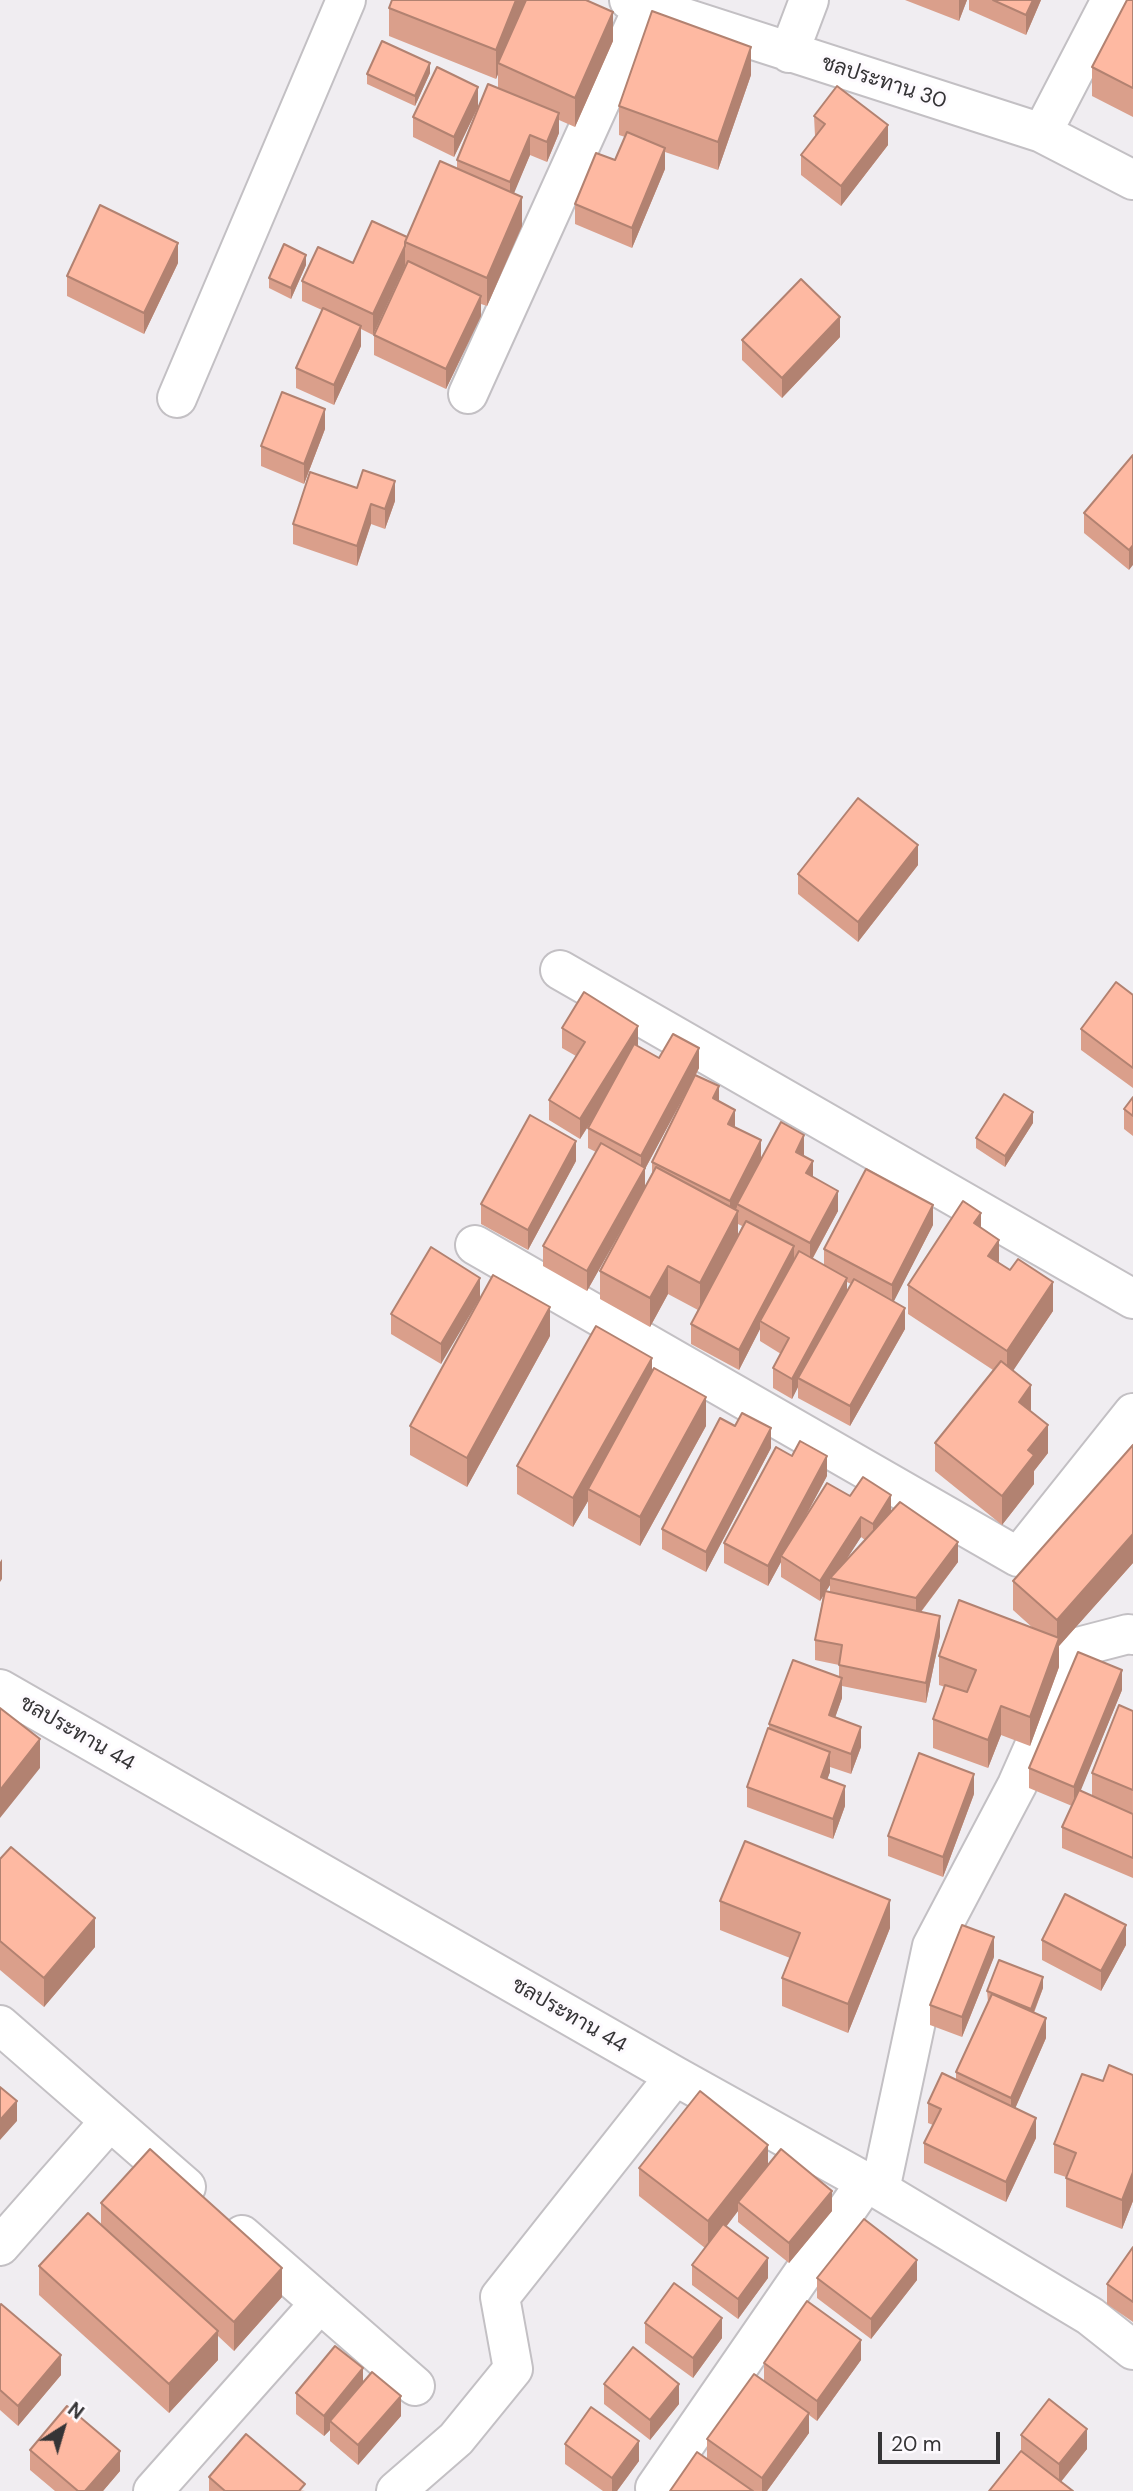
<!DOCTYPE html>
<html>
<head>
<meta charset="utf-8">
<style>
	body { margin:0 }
	#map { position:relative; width:1133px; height:2491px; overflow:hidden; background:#f0edf1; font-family:"DM Sans",sans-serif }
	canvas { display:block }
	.north { position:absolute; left:28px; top:2393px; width:70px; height:70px; -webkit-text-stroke:5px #fdfafe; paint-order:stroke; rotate:37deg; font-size:19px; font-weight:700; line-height:28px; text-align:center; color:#353436 }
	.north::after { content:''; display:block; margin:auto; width:24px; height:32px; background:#353436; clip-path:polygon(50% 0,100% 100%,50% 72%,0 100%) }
	.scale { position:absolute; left:878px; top:2432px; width:122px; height:32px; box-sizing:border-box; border:4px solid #353436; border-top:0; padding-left:9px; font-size:21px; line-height:24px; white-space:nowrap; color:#353436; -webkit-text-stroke:5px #fdfafe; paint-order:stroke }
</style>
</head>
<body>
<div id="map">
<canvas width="1133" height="2491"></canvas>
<div class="north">N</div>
<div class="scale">20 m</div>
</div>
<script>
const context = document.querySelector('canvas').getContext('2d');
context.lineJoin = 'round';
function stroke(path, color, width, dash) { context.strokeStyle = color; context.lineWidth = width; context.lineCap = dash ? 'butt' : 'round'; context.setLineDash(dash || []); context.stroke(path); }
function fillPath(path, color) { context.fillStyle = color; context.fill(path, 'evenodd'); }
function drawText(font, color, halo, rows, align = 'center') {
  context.font = font + ' "DM Sans",Sarabun,sans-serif'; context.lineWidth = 6; context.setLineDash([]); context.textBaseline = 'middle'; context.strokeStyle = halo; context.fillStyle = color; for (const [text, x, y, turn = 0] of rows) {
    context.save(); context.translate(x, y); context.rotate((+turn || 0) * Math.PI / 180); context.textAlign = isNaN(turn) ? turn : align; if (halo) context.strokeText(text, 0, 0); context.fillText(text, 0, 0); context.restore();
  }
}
const street = new Path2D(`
	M629,0L1042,133L1133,180
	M789,53L809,0
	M1042,133L1111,0
	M468,394L644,5
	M177,398L346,0
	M560,970L1133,1299
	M475,1245L1018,1557L1133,1413
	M0,1689L675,2076L880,2190L1090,2316L1133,2350
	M0,2025L186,2187
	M880,2190L932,1946L1017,1785L1078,1647L1128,1634L1133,1635
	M242,2235L415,2386
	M0,2246L110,2121
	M655,2488L866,2182
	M153,2491L320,2303
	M396,2491L456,2439L513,2369L500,2297L675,2076`);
stroke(street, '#c3c0c4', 42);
stroke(street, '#fff', 38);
fillPath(new Path2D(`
	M525,0V3L613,41L575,127L559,120V133L547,162L530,155L513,194L522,226L487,306L481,304V316L446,389L374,355V335L405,269V266L373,335L361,329V346L334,405L296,388V368L322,310L302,301V281L353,263L407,237L457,169V160L498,88V74L496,79L389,36V8Z
	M905,0H967L959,21Z
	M969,0H1041L1026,35L969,10Z
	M1133,0V117L1092,96V67Z
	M430,73L415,106L367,84V74Z
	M751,75L718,170L665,152V169L632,248L575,224V204L615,160L625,137L619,135V106Z
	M478,107L454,157L413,137V117Z
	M814,116L888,145L841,206L801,175V155L815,136Z
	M178,263L144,334L67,296V276Z
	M306,265L291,299L269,288V278Z
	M840,337L782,398L742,360V340Z
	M325,429L304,484L261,466V446Z
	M1133,455L1129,570L1084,533V513Z
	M310,472L395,501L385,529L371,524L357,566L293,544V524Z
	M918,865L858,942L798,894V874Z
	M1133,995V1088L1081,1050V1029Z
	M562,1028L638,1046V1047L659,1058L699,1068L696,1075L719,1101L735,1127L761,1160L804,1155L813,1177L838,1211L813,1258L824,1265V1249L933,1225L893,1302L905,1329L850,1426L798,1398V1387L792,1399L773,1388V1368L781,1354L760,1341V1329L739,1370L691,1344V1324L698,1310L668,1294L650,1327L600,1299V1271L638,1200L587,1291L543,1266V1246L596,1152L588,1148V1128L593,1119L580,1139L549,1120V1100L576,1056L562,1048ZM690,1085L652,1162V1173L645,1187V1169ZM738,1224L742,1226L738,1235ZM847,1282L851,1284L847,1291Z
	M1133,1097V1136L1124,1129V1109Z
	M1033,1123L1005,1167L976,1148V1138Z
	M576,1161L528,1250L481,1224V1204Z
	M981,1228L999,1263L1053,1311L1013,1370L1048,1453L1034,1471V1484L1002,1525L935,1471V1443L993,1370L908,1314V1285Z
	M480,1278L441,1364L391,1334V1314Z
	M550,1336L467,1487L410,1455V1426Z
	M652,1371L706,1426L640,1546L588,1518V1501L573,1527L517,1494V1466Z
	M1133,1445V1563L1059,1646V1667L1030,1746L1001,1735L988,1768L933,1748V1719L945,1687L939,1685V1656L1034,1629L1013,1610V1581Z
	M771,1448L706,1572L662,1549V1529Z
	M827,1476L802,1523L850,1496L891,1511L958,1562L921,1612L940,1636L926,1703L842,1686V1698L835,1717L861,1747L851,1774L830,1767V1772L827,1779L845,1806L833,1839L747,1807V1787L769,1728V1724L839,1677V1665L815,1660V1640L823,1596L820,1601L781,1577V1562L768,1586L724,1563V1543ZM861,1537L865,1540L844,1562ZM830,1585V1592L826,1591Z
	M1122,1690L1080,1791L1092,1796V1773L1133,1711V1878L1062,1848V1827L1072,1806L1029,1788V1768Z
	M974,1794L943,1877L888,1856V1836Z
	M0,1859L95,1947L44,2007L0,1970Z
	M720,1901L890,1928L848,2033L782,2006V1978L790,1958L720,1930Z
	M1042,1940L1126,1945L1101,1991L1042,1960Z
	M994,1957L962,2037L930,2025V2005Z
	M1043,1988L1034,2013L1046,2038L1015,2108L1036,2138L1006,2202L924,2163V2143L933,2125L928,2123V2103L956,2080V2072L988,2002L987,1991Z
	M1133,2075V2201L1122,2229L1066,2207V2177L1054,2173V2144L1103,2081Z
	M768,2166L832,2211L789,2263L738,2222V2211L726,2227L768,2278L738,2319L692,2285V2265L705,2248L639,2196V2168Z
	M101,2203L282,2297L234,2351L218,2336V2360L169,2413L39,2295V2266L101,2224Z
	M1133,2247V2322L1107,2304V2284Z
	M817,2278L917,2280L871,2339L817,2298Z
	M0,2306L61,2375L18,2426L0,2410Z
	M645,2323L722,2338L693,2378L645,2343Z
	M861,2360L817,2421L809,2415V2433L767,2491H670L730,2475L707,2459V2439L764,2381V2363Z
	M363,2383L401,2416L358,2465L330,2441V2430L324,2436L296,2414V2393Z
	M604,2384L679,2404L650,2440L604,2404Z
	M1021,2435L1087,2449L1061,2482L1021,2451Z
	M565,2444L639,2461L617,2491H603L565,2464Z
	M30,2450L120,2471L103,2491H55L30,2470Z
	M209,2477L305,2491H209Z`), '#da9f8b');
fillPath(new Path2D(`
	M516,0H525V6L498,63V74L496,79V50Z
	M959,0H967L959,21Z
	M1033,0H1041L1026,35V15Z
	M613,12V41L575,127V98Z
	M751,47V75L718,170V142Z
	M430,63V73L415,106V96Z
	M478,87V107L454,157V137Z
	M559,113V133L547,162V142Z
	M888,125V145L841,206V186Z
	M530,135V155L510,203V182Z
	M665,148V169L632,248V228Z
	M522,197V226L487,306V278Z
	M178,243V263L144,334V313Z
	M405,246V266L373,335V314Z
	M306,255V265L291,299V288Z
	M481,296V316L446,389V369Z
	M840,317V337L782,398V378Z
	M361,326V346L334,405V385Z
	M325,409V429L304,484V464Z
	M395,481V501L385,529V509Z
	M371,504V524L357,566V546Z
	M1133,545V565L1129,570V550Z
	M918,845V865L858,942V922Z
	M638,1026V1046L580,1139V1119Z
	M699,1048V1068L645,1169V1188L587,1291V1271L641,1175V1156Z
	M719,1086V1107L713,1098Z
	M735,1110V1130L728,1124Z
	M1033,1112V1123L1005,1167V1156Z
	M804,1135V1155L796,1172V1152Z
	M761,1140V1160L737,1204V1207L730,1221V1201Z
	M576,1141V1161L528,1250V1230Z
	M813,1161V1181L806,1173Z
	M838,1191V1211L810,1263V1243Z
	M933,1205V1225L892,1305V1285Z
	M738,1211V1239L700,1311V1283Z
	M981,1213V1242L974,1223Z
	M999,1240V1269L988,1256Z
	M794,1246V1266L760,1321V1329L739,1370V1350Z
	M668,1266V1294L650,1327V1298Z
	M480,1278V1298L441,1364V1344Z
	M847,1278V1298L798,1378V1387L792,1399V1379Z
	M1053,1282V1311L1007,1380V1351Z
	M550,1307V1336L467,1487V1458Z
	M905,1308V1329L850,1426V1406Z
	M652,1358V1387L588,1489V1501L573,1527V1498Z
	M1031,1385V1414L1019,1402Z
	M706,1397V1426L640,1546V1517Z
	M1048,1425V1453L1034,1471V1484L1002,1525V1496L1028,1450Z
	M771,1428V1448L706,1572V1552Z
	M827,1456V1476L783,1558L781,1556V1562L768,1586V1566Z
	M891,1495V1515L873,1544V1524Z
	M861,1517V1537L834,1579L830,1578V1585L820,1601V1581Z
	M1133,1534V1563L1059,1646V1667L1030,1746V1717L1057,1644V1620Z
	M958,1542V1562L916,1618V1598Z
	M2,1559V1579L0,1582V1562Z
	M940,1616V1636L926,1703V1683Z
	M1122,1670V1690L1074,1807V1787Z
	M842,1678V1698L829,1735V1715Z
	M1001,1706V1735L988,1768V1740Z
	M861,1727V1747L851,1774V1754Z
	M40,1739V1768L0,1818V1790Z
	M830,1752V1772L821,1797V1777Z
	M974,1774V1794L943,1877V1857Z
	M845,1786V1806L833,1839V1819Z
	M890,1900V1928L848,2033V2004Z
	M95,1918V1947L44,2007V1978Z
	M1126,1925V1945L1101,1991V1971Z
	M994,1937V1957L962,2037V2017Z
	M1043,1977V1988L1031,2019V2009Z
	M1046,2018V2038L1011,2118V2098Z
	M17,2101V2121L0,2140V2120Z
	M1036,2118V2138L1006,2202V2182Z
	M768,2145V2174L738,2202V2211L708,2250V2221Z
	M1133,2172V2201L1122,2229V2200Z
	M832,2191V2211L789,2263V2243Z
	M768,2258V2278L738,2319V2299Z
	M917,2260V2280L871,2339V2319Z
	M282,2268V2297L234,2351V2322Z
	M722,2318V2338L693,2378V2358Z
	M218,2331V2360L169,2413V2384Z
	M861,2340V2360L817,2421V2401Z
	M61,2355V2375L18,2426V2406Z
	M363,2368V2389L330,2421V2430L324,2436V2416Z
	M679,2384V2404L650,2440V2420Z
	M401,2396V2416L358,2465V2445Z
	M809,2413V2433L767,2491H762V2478Z
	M1087,2429V2449L1059,2484V2464Z
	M639,2441V2461L617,2491H612V2478Z
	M120,2451V2471L103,2491H85Z`), '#b28271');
const building = new Path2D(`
	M392,0H516L496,50L389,8Z
	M526,0H586L613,12L575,98L498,63Z
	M993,0H1033L1026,15Z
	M1127,0H1133V88L1092,67Z
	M652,11L751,47L718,142L619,106Z
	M382,41L430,63L415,96L367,74Z
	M437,67L478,87L454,137L413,117Z
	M488,84L559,113L547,142L530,135L510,182L457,160Z
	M837,86L888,125L841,186L801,155L825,124L814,116Z
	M627,132L665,148L632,228L575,204L596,153L615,160Z
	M440,161L522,197L487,278L405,242Z
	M100,205L178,243L144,313L67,276Z
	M372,221L407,237L405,242V246L373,314L302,281L318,247L353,263Z
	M284,244L306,255L291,288L269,278Z
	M408,261L481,296L446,369L374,335Z
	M801,279L840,317L782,378L742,340Z
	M323,308L361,326L334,385L296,368Z
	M282,392L325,409L304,464L261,446Z
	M1133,455V545L1129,550L1084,513Z
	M363,470L395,481L385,509L371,504L357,546L293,524L310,472L357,488Z
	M858,798L918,845L858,922L798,874Z
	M1116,982L1133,995V1068L1081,1029Z
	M584,992L638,1026L580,1119L549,1100L585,1042L562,1028Z
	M673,1034L699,1048L641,1156L588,1128L634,1044L659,1058Z
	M695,1075L719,1086L713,1098L735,1110L728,1124L761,1140L730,1201L652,1162Z
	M1004,1094L1033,1112L1005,1156L976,1138Z
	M1133,1097V1116L1124,1109Z
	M530,1115L576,1141L528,1230L481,1204Z
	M781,1122L804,1135L796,1152L813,1161L806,1173L838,1191L810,1243L737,1204Z
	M601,1143L645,1168L587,1271L543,1246Z
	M656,1167L738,1211L700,1283L668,1266L650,1298L600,1271Z
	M866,1169L933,1205L892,1285L824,1249Z
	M963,1201L981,1213L974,1223L999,1240L988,1256L1010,1270L1018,1259L1053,1282L1007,1351L908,1285Z
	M746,1221L794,1246L739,1350L691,1324Z
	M431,1247L480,1278L441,1344L391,1314Z
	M799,1251L847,1278L792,1379L773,1368L789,1338L760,1321Z
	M493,1275L550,1307L467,1458L410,1426Z
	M854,1279L905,1308L850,1406L798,1378Z
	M596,1326L652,1358L573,1498L517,1466Z
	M1001,1361L1031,1385L1019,1402L1048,1425L1028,1450L1034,1455L1002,1496L935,1443Z
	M654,1368L706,1397L640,1517L588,1489Z
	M742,1413L771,1428L706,1552L662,1529L720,1418L735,1426Z
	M800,1441L827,1456L768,1566L724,1543L776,1447L792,1456Z
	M1133,1445V1534L1057,1620L1013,1581Z
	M863,1477L891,1495L873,1524L861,1517L820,1581L781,1556L827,1483L850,1496Z
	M900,1502L958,1542L916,1598L830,1578Z
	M825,1591L940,1616L926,1683L839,1665L842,1645L815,1640Z
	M959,1600L1059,1638L1030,1717L1001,1706L988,1740L933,1719L945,1685L967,1692L976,1670L939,1656Z
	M1078,1652L1122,1670L1074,1787L1029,1768Z
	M793,1660L842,1678L829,1715L861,1727L851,1754L769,1724Z
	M1119,1705L1133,1711V1790L1092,1773Z
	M0,1708L40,1739L0,1790Z
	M768,1728L830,1752L821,1777L845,1786L833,1819L747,1787Z
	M919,1753L974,1774L943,1857L888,1836Z
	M1079,1790L1133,1814V1858L1062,1827Z
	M745,1841L890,1900L848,2004L782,1978L800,1933L720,1901Z
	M11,1847L95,1918L44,1978L0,1941V1859Z
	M1065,1894L1126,1925L1101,1971L1042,1940Z
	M962,1925L994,1937L962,2017L930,2005Z
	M999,1960L1043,1977L1031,2009L987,1991Z
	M992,1994L1046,2018L1011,2098L956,2072Z
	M1109,2065L1133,2075V2172L1122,2200L1066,2178L1076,2153L1054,2144L1082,2074L1103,2081Z
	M942,2073L1036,2118L1006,2182L924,2143L941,2109L928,2103Z
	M0,2087L17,2101L0,2120Z
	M700,2091L768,2145L708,2221L639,2168Z
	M150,2149L282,2268L234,2322L101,2203Z
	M781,2149L832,2191L789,2243L738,2202Z
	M88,2213L218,2331L169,2384L39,2266Z
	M864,2219L917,2260L871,2319L817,2278Z
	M723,2224L768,2258L738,2299L692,2265Z
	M1133,2247V2302L1107,2284Z
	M674,2283L722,2318L693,2358L645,2323Z
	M807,2301L861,2340L817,2401L764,2363Z
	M1,2304L61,2355L18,2406L0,2390V2306Z
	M335,2346L363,2368L324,2416L296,2393Z
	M633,2347L679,2384L650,2420L604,2384Z
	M372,2372L401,2396L358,2445L330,2421Z
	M754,2374L809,2413L762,2478L707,2439Z
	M1049,2399L1087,2429L1059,2464L1021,2435Z
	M67,2406L120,2451L85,2491H78L30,2450Z
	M591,2407L639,2441L612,2478L565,2444Z
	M246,2434L305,2484L299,2491H225L209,2477Z
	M1021,2451L1073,2491H989Z
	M697,2452L753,2491H670Z`);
fillPath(building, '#feb9a2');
stroke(building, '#b28271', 2);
drawText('21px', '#353436', '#fdfafe', [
	["ชลประทาน 30",884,83,18],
	["ชลประทาน 44",77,1734,30],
	["ชลประทาน 44",569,2016,30]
]);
</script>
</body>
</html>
